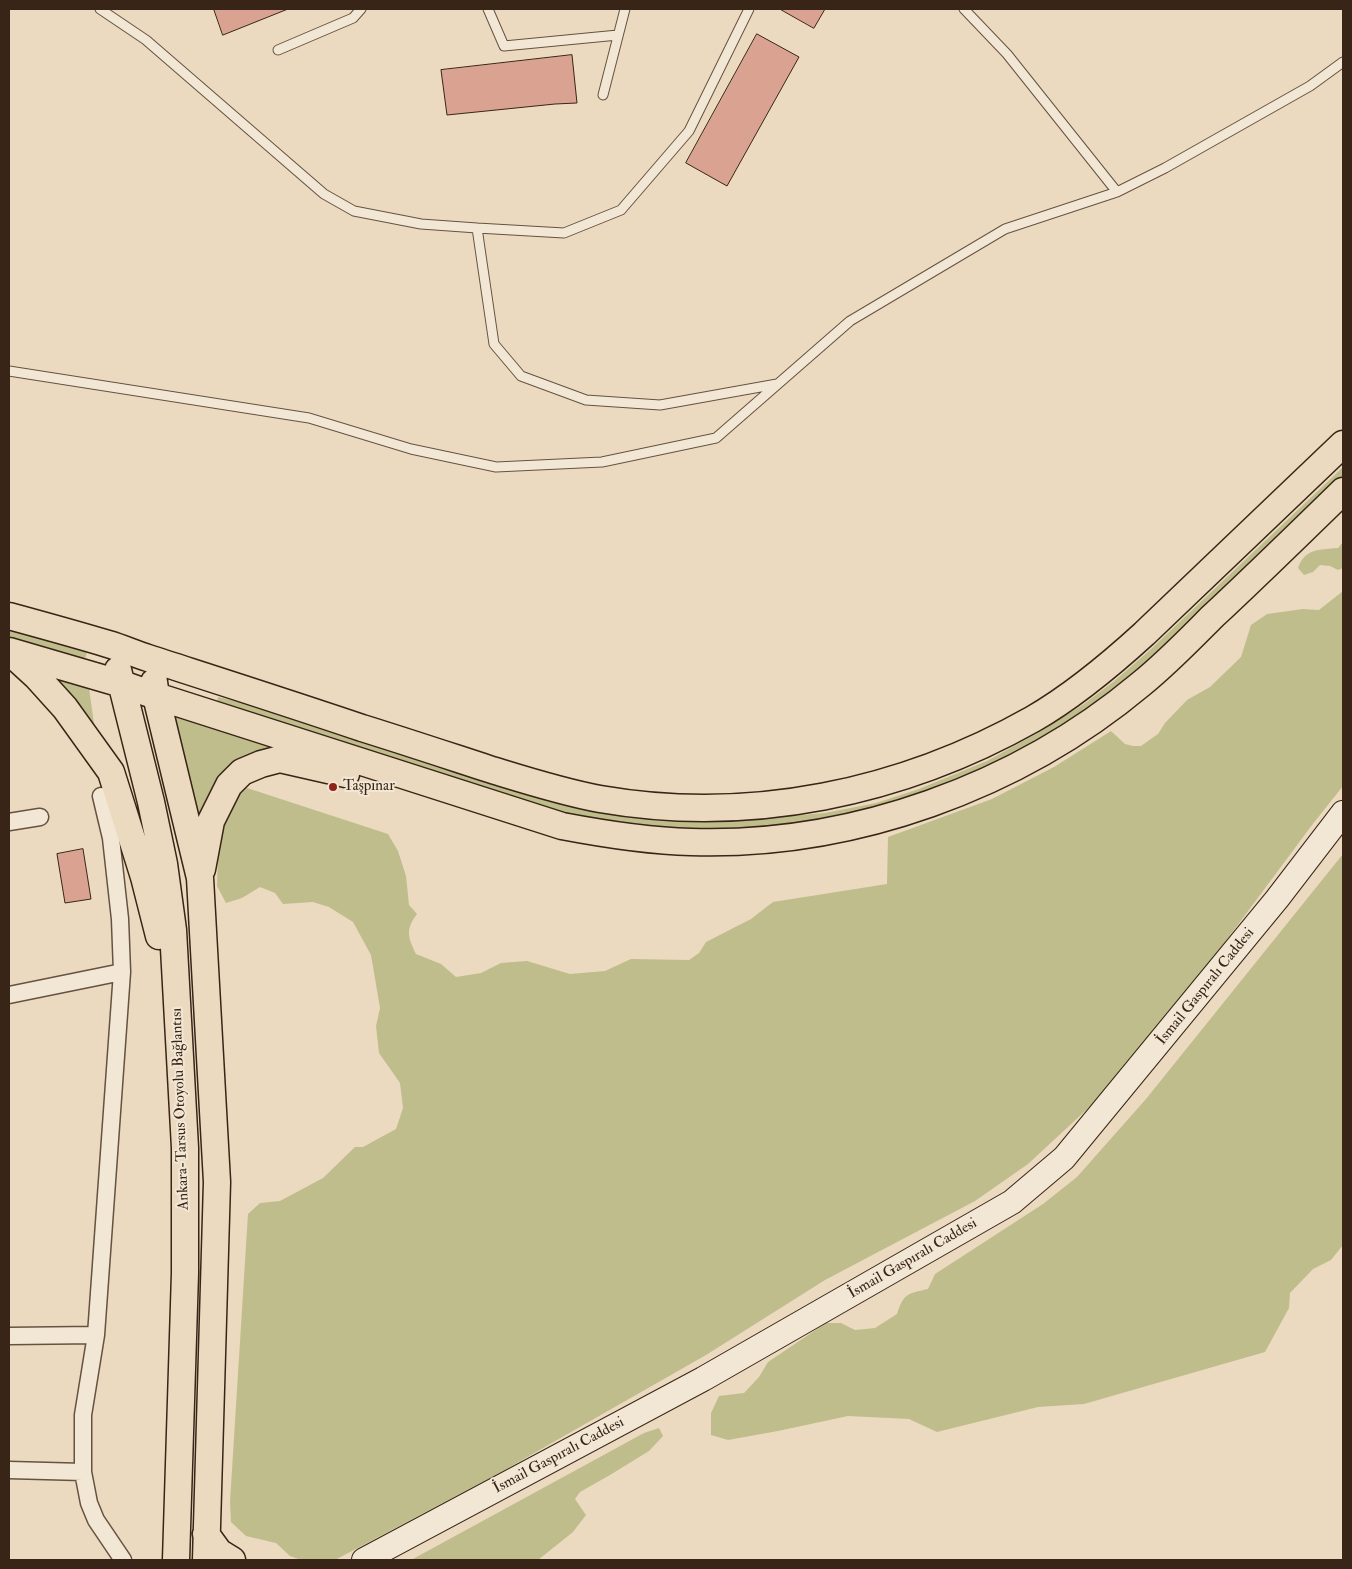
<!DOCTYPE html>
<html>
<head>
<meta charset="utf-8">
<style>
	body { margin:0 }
	#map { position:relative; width:1352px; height:1569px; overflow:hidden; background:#ebdabf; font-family:"IM FELL Double Pica",serif }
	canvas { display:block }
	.frame { position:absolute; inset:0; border:10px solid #382517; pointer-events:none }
</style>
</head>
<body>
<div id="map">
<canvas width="1352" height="1569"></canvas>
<div class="frame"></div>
</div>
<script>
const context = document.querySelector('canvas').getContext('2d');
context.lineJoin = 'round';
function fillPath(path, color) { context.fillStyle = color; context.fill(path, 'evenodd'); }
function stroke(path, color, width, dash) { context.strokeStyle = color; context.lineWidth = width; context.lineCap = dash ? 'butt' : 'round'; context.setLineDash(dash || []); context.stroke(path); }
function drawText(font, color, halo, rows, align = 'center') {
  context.font = font + ' "IM FELL Double Pica",serif'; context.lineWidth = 4; context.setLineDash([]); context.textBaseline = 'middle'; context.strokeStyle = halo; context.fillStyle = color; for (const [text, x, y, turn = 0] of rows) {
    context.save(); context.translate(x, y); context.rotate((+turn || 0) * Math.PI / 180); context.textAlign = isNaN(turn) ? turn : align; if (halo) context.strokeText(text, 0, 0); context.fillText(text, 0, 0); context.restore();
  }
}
fillPath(new Path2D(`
	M1343,467V479L1111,696L1058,734L937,794L787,827L682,830L598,820L554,811L217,702L218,697L265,708L467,775L767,818L825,813L876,803L919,789L987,761L1038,733L1084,704L1113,682L1149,651Z
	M1343,542V568L1338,570L1330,566L1320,565L1313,572L1304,575L1298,568C1305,548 1319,550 1338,548Z
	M1343,591V786L1312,825L1176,1008L1127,1061L1097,1100L1028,1164L975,1201L825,1280L706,1355L501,1472L335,1560H301L290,1556L276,1543L246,1536L231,1522L230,1502L248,1214L260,1203L280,1201L323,1178L355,1147H363L396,1129L403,1108L400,1083L379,1053L376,1026L380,1008L371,955L353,922L329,907L313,902L283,904L275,893L260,887L242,898L226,903L217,886L218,853L230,798L241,786L388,834L398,851L406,876L409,905L417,914C405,930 408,937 416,954L441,964L456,977L481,973L501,963L527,961L570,974L605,971L631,959L689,960L699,953L706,942L751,919L773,902L887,884L888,837L992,799L1054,767L1111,731L1125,744L1133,746H1141L1158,734L1165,723L1187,700L1210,687L1241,657L1251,625L1267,614L1303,609L1319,610Z
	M9,629L87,652L85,659L9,637Z
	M44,674L89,688L96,738Z
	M174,714L301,755L269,752L201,823Z
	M1343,854V1245L1331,1260L1313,1269L1290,1293L1289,1308L1265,1352L1084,1404L1038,1407L937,1432L909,1419L848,1416L778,1431L728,1440L711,1435V1413L719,1396L744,1393L759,1377L768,1362L826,1323H841L855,1330L875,1328L897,1314C904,1293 907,1294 928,1289L935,1274L1043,1204L1077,1177L1146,1099Z
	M659,1428L663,1436L649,1451L610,1475L580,1492L575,1499L586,1515L573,1532L538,1560H411L644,1433Z`), '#bfbd8c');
const building = new Path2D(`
	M214,9H288L223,35Z
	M780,9H825L814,28Z
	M757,34L799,57L727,186L686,163Z
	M572,55L577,103L555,104L447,115L441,70Z
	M83,849L91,899L65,903L57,854Z`);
fillPath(building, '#daa291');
stroke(building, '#382517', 1);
const lane = new Path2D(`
	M100,9L146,40L324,194L354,211L421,224L477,228L494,344L521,376L586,400L660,405L777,384
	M488,9L504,46L618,35
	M964,9L1007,54L1117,192
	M278,50L353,18L361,9
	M603,95L625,9
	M477,228L564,233L621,210L689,131L749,9
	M9,371L309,418L411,449L496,467L602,462L716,438L850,321L1005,229L1117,192L1165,168L1310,86L1343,62`);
const street = new Path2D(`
	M101,796L111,838L120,919L122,972L96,1335L83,1415V1472L89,1503L96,1520L123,1560
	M9,822L40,817
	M9,995L122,972
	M9,1336L96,1335
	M9,1470L83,1472`);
const secondary = new Path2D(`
	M364,1560L703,1379L1012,1202L1064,1158L1277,899L1343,813`);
const primary = new Path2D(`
	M9,616C42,625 75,634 108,644C122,648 135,654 148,658C219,681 291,704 362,728C404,741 446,755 489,769C525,780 562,792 600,799C750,825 902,793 1033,719C1073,696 1110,665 1144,634L1343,444
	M9,651L122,684L156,696L562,826C604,834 648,841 691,842C852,847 1018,787 1141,684C1167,663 1190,639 1213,616C1257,575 1300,533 1343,491
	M13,655L37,677L65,708L111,772L144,877L159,936
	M118,670L151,802L164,864L173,930L185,1148V1273L176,1560
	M154,682L156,696L200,878L217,1182L206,1560
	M202,869L211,821L229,785L242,772L261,764L280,759L346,774
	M206,1534L219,1552L232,1560`);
stroke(lane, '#655241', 11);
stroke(street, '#655241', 19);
stroke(secondary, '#382517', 26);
stroke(primary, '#382517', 29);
stroke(lane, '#f2e7d5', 9);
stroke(street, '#f2e7d5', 16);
stroke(secondary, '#f2e7d5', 24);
stroke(primary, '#ebdabf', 26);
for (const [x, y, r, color] of [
	[333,787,5,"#8f2418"]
]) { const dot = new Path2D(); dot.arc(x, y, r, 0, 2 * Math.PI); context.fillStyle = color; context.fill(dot); stroke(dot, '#f2e7d5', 2); }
drawText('15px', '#382517', '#f2e7d5', [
	["Taşpınar",343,787]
], 'left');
drawText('15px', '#382517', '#f2e7d5', [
	["İsmail Gaspıralı Caddesi",1206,987,-51],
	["Ankara-Tarsus Otoyolu Bağlantısı",181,1109,-92],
	["İsmail Gaspıralı Caddesi",913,1259,-30],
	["İsmail Gaspıralı Caddesi",559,1456,-28]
]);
</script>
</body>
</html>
